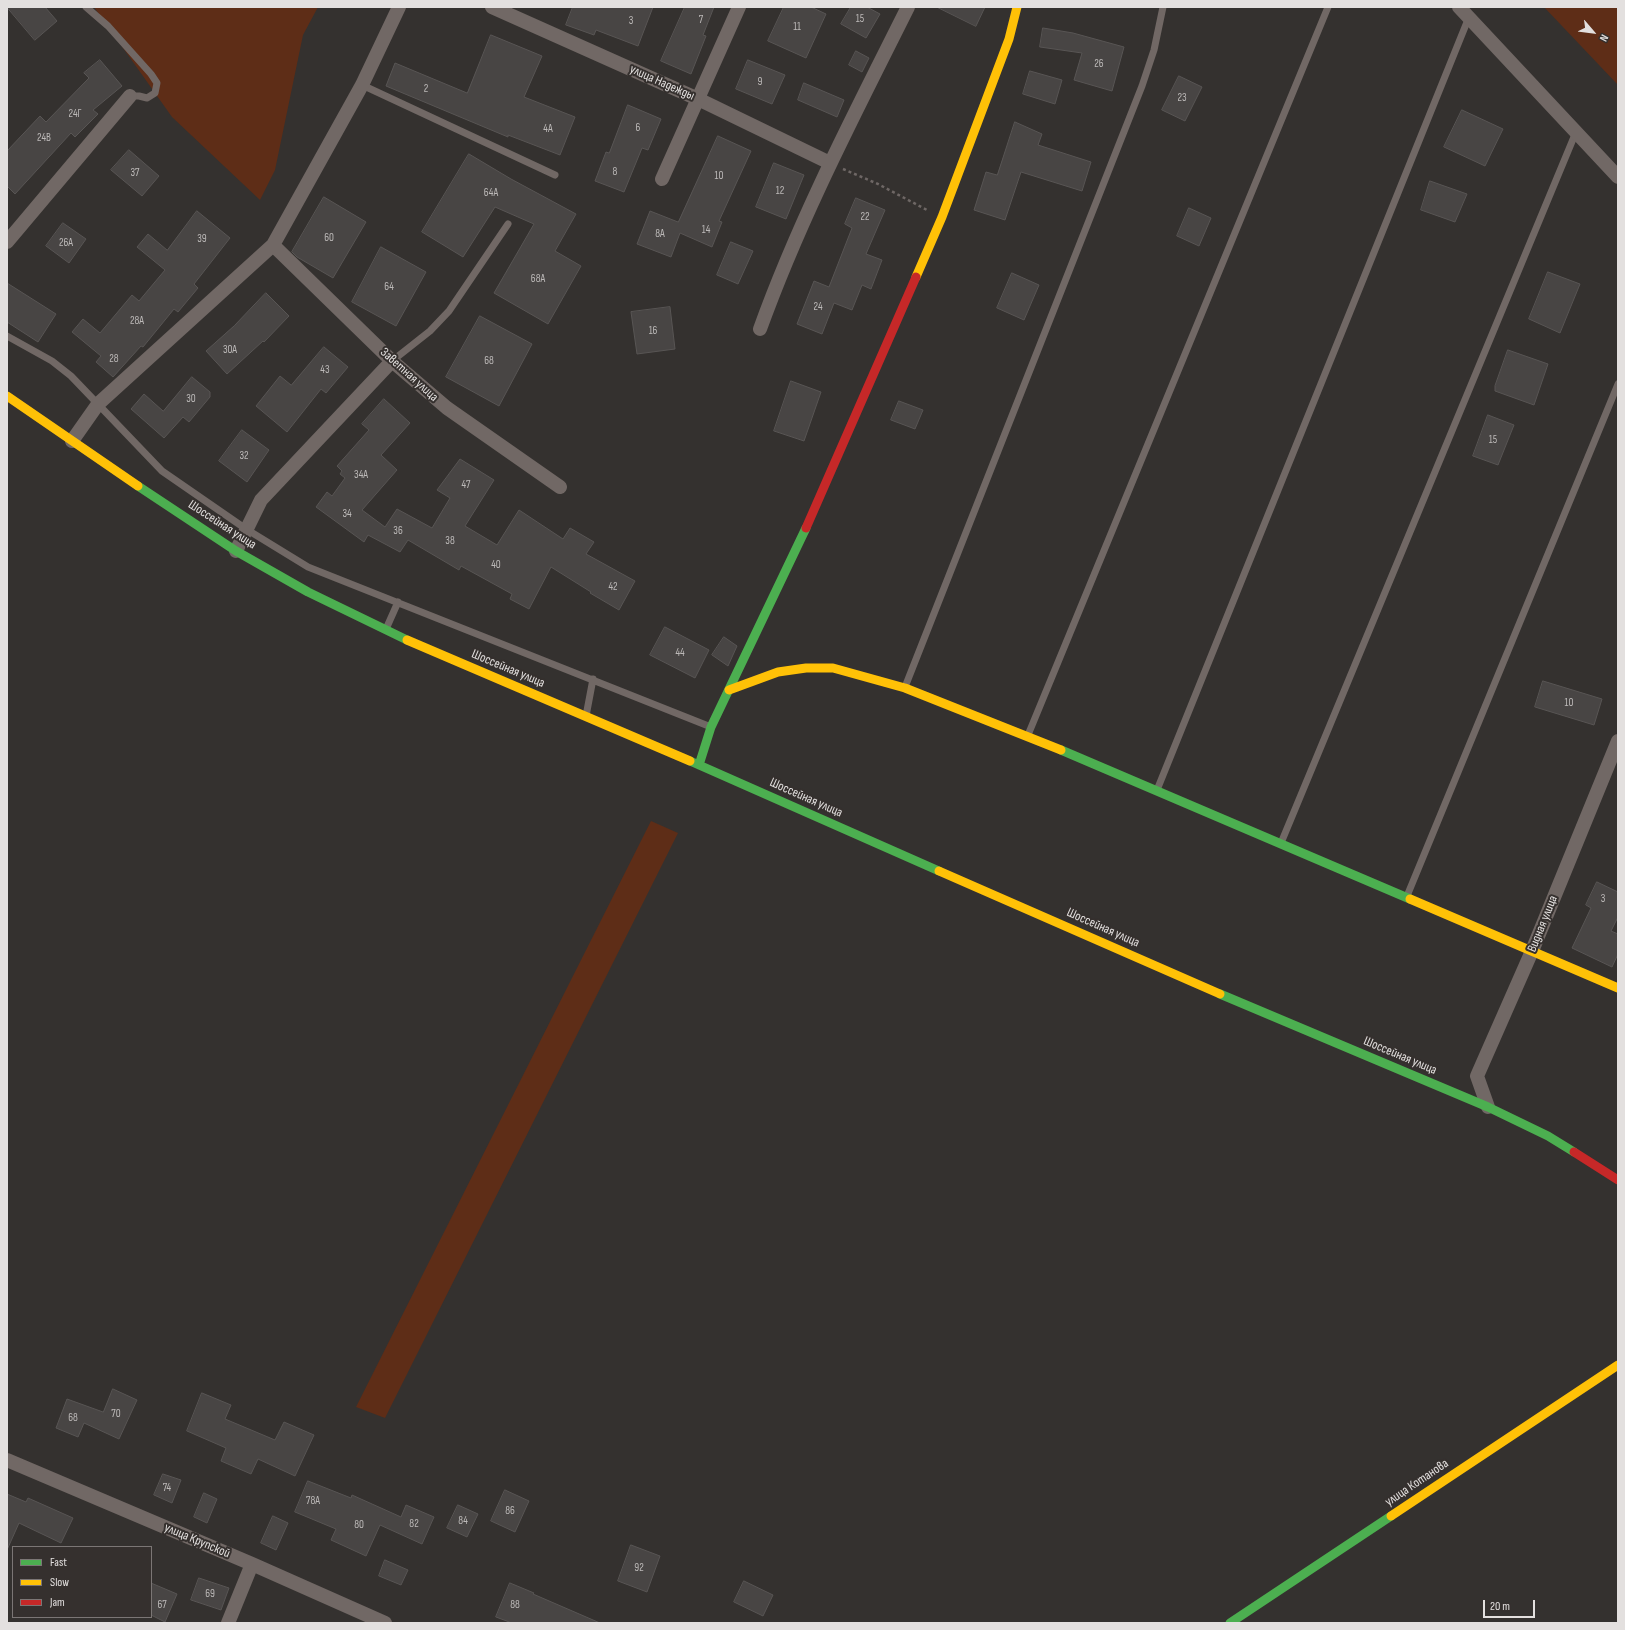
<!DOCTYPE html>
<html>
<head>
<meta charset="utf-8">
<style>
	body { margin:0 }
	#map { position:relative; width:1625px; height:1630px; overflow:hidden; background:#34312f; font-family:"Sofia Sans Condensed",sans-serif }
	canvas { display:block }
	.frame { position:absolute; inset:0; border:8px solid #e3e0df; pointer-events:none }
	.legend { position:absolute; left:12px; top:1546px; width:140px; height:72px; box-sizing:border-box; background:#35302e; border:1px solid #7b7675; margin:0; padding:5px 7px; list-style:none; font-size:12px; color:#e3e0df }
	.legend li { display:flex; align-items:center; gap:8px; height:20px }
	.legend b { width:20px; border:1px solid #7b7675 }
	.north { position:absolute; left:1573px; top:12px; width:40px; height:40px; -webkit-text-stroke:3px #35302e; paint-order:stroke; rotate:118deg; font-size:11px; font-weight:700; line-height:16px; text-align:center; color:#e3e0df }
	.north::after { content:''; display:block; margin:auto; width:14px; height:18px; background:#e3e0df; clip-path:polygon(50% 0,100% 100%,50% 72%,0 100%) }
	.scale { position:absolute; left:1483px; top:1600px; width:52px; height:18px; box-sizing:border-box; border:2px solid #e3e0df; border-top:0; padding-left:5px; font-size:12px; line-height:14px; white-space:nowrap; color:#e3e0df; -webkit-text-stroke:3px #35302e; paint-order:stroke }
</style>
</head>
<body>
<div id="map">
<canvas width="1625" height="1630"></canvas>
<div class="frame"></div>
<ul class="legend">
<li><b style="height:5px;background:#4caf50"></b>Fast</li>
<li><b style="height:5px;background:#ffc107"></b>Slow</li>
<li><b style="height:5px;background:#c62828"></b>Jam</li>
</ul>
<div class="north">N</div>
<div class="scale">20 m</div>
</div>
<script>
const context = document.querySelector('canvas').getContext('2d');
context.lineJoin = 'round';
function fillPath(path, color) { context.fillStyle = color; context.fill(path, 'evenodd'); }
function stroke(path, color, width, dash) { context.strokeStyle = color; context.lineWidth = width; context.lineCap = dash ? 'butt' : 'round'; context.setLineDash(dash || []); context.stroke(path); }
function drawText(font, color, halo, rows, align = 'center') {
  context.font = font + ' "Sofia Sans Condensed",sans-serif'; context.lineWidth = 4; context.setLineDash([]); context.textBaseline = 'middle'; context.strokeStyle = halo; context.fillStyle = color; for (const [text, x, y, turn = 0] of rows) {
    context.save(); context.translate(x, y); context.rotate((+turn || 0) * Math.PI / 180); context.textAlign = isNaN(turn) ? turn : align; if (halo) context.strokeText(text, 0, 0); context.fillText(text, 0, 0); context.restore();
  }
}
fillPath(new Path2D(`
	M94,7H318L303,35L275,170L260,200L172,117Z
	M1544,7H1618V85Z
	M651,821L678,833L385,1418L356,1407Z`), '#5e2d17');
const building = new Path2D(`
	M7,7H45L57,21L35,40Z
	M573,7H653L638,46L596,30L594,35L566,25Z
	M685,7H714L703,35L706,36L691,74L661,61Z
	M784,7H811L826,14L806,58L768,41Z
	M851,7H867L880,14L866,38L841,24Z
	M937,7H985L976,26Z
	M1043,28L1073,33L1124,47L1112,91L1074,80L1082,53L1040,47Z
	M491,35L542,56L524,97L575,117L560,155L508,135V137L386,86L395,63L467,93Z
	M856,51L869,58L862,72L849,65Z
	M100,60L122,86L93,110L98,114L75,137L71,133L15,194L7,186V151L40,116L46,122L89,78L84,73Z
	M748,60L785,75L772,104L736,89Z
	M1030,71L1062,80L1055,104L1023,94Z
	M1179,76L1202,87L1185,121L1162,110Z
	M804,83L844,100L837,117L798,100Z
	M628,105L661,119L648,150L642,148L624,192L595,181L606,152L609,153Z
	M1462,110L1503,129L1485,166L1444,147Z
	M1015,122L1042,134L1038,145L1091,162L1082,191L1021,172L1005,220L974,210L986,172L997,175Z
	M718,136L751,151L719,221L722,222L712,247L680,233L671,257L637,244L650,211L678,222Z
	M129,150L159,176L142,196L111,170Z
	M469,154L511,179L576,214L555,251L581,266L548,324L494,293L534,224L495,207L463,257L422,232Z
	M774,163L804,175L786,219L756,207Z
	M1430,181L1467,194L1455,222L1421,210Z
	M324,197L366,222L333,278L297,257L292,252Z
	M856,198L885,210L866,254L882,260L871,289L862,285L852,310L834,303L822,334L797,324L814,281L829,287L852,228L845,224Z
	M1189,208L1211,218L1199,246L1177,236Z
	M197,211L230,238L194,284L198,288L178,312L174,309L143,347L141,346L113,377L96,362L101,356L72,332L83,319L100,333L132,295L139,301L165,270L137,247L148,234L167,250Z
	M63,223L86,239L69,263L46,246Z
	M731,242L753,251L738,284L717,275Z
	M381,247L426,272L396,326L352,302Z
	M1548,272L1580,284L1560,333L1529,319Z
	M1012,273L1039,285L1024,320L997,308Z
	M7,283L56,314L38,342L7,322Z
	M266,293L289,316L264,342L263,341L227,374L206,351L234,326Z
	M670,307L675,349L637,354L631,312Z
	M480,316L532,344L499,406L446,377Z
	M324,347L348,367L326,393L321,389L287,432L256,406L280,376L291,385Z
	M1508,350L1548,364L1534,405L1495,391V386Z
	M192,377L210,392V397L189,422L183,417L164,438L131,409L144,394L163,411Z
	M791,381L821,392L804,441L774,431Z
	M384,399L410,423L381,455L397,470L362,510L385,527L397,509L432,528L450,498L437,490L460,459L494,480L465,526L497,545L519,510L563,539L570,528L594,542L586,554L635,581L619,610L590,593L591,592L551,567L529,609L510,599L512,594L461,566L459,570L408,540L400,552L368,535L364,542L316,507L327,492L332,496L345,478L340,474L342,471L337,466L369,430L362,424Z
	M899,401L923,410L915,429L891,420Z
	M1488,415L1514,425L1498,465L1473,456Z
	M242,430L269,450L247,482L219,461Z
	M665,627L709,650L695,678L650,655Z
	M724,637L737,646L728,666L712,655Z
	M1543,681L1602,699L1594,725L1535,707Z
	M1597,882L1618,892V917L1611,931L1618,934V954L1612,967L1572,948L1591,908L1586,905Z
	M113,1389L137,1400L119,1439L84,1423L78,1437L56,1428L67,1399L103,1412Z
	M202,1393L231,1405L225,1419L275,1440L284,1422L314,1435L295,1476L258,1459L251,1474L221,1461L226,1448L187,1431Z
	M163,1474L181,1480L172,1503L154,1495Z
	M308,1481L351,1498L352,1495L401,1517L406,1505L434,1517L422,1544L380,1525L366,1556L331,1540L336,1529L295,1512Z
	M505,1490L529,1501L515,1532L491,1521Z
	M204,1493L217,1499L207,1523L194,1517Z
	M7,1494L26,1502L28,1498L73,1518L61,1543L19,1523L7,1550Z
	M458,1505L478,1514L467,1537L447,1528Z
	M273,1516L288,1523L276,1550L261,1543Z
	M631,1545L660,1556L647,1592L618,1581Z
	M385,1560L408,1570L401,1585L379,1576Z
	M199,1578L229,1588L221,1610L191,1600Z
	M744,1581L773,1595L763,1616L734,1602Z
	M151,1583L177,1594L165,1622L151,1615Z
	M510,1583L534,1593L533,1594L600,1623H512L496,1617Z`);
fillPath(building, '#484544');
stroke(building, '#585554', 1);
stroke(new Path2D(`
	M843,169L878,184L927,210`), '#6e6765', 2.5, [3, 3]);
stroke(new Path2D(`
	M86,7L108,26L151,74L157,83L155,93L147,98L139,96H130
	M362,85L555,175
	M7,336L52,361L71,376L162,471L246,529L308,567L711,727
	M392,361L430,331L449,311L508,224
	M386,629L398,602
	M905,687L1142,86L1154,50L1163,7
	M586,716L593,679
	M1028,735L1328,7
	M1157,790L1469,17
	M1281,843L1576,132
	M1407,896L1618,384`), '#716865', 7);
stroke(new Path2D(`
	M492,7L698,99L830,163
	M1459,7L1618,177
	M662,179L739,7
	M7,242L130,96
	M273,245L392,361L447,408L560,487
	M760,329C800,218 855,113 908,7
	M72,441L98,404L273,245L362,85L399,7
	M236,551L261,500L392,361
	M1488,1107L1477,1076L1532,951L1618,741
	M7,1460L252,1564L385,1623
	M228,1623L252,1564`), '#716865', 14);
stroke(new Path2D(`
	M138,486L236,551L308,592L407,640
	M1061,750L1410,899
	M690,761L939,871
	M699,765L711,727L806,528
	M1220,994L1488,1107L1548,1136L1574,1152
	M1230,1623L1391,1516`), '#4caf50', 9);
stroke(new Path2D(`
	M916,277L942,217L1009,39L1017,7
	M7,396L138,486
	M407,640L690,761
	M729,690L778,672L806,668H833L905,688L1061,750
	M939,871L1220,994
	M1410,899L1618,988
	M1391,1516L1618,1365`), '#ffc107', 9);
stroke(new Path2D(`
	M806,528L916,277
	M1574,1152L1618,1180`), '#c62828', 9);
drawText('11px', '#bcb9b8', null, [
	["15",860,19],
	["7",701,20],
	["3",631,21],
	["11",797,27],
	["26",1099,64],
	["9",760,82],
	["2",426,89],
	["23",1182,98],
	["24Г",75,114],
	["6",638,128],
	["4А",548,129],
	["24В",44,138],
	["8",615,172],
	["37",135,173],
	["10",719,176],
	["12",780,191],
	["64А",491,193],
	["22",865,217],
	["14",706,230],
	["8А",660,234],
	["60",329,238],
	["39",202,239],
	["26А",66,243],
	["68А",538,279],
	["64",389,287],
	["24",818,307],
	["28А",137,321],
	["16",653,331],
	["30А",230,350],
	["28",114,359],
	["68",489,361],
	["43",325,370],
	["30",191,399],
	["15",1493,440],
	["32",244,456],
	["34А",361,475],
	["47",466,485],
	["34",347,514],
	["36",398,531],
	["38",450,541],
	["40",496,565],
	["42",613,587],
	["44",680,653],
	["10",1569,703],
	["3",1603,899],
	["70",116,1414],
	["68",73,1418],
	["74",167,1488],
	["78А",313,1501],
	["86",510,1511],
	["84",463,1521],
	["82",414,1524],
	["80",359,1525],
	["92",639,1568],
	["69",210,1594],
	["67",162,1605],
	["88",515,1605]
]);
drawText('13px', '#e3e0df', '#35302e', [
	["улица Надежды",662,83,24],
	["Заветная улица",409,375,42],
	["Шоссейная улица",222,525,33],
	["Шоссейная улица",508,669,23],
	["Шоссейная улица",806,798,24],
	["Видная улица",1543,924,-68],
	["Шоссейная улица",1103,928,24],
	["Шоссейная улица",1400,1056,23],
	["улица Котанова",1417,1483,-34],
	["улица Крупской",197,1541,23]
]);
</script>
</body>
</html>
